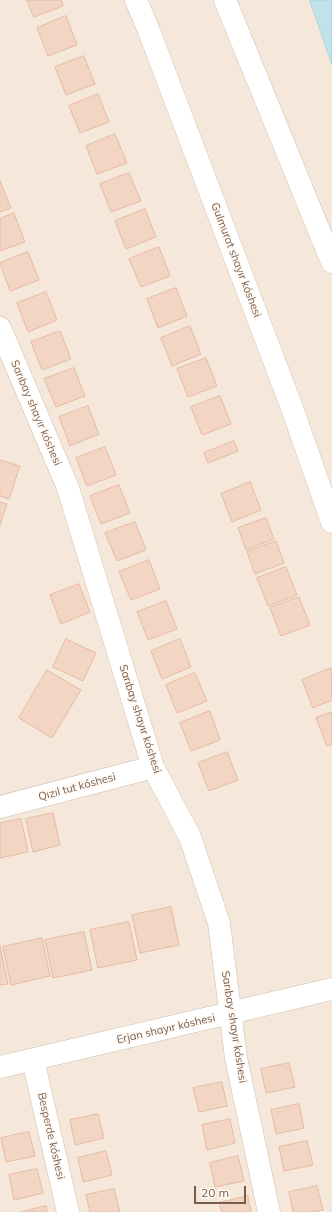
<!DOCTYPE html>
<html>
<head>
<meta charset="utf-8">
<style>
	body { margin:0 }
	#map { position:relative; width:332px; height:1212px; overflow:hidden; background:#fdf6ec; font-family:Mulish,sans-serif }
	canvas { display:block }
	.scale { position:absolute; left:194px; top:1186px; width:52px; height:18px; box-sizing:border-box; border:2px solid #7a5c4d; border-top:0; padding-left:5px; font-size:12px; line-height:14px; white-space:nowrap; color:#7a5c4d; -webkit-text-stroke:3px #fffaf3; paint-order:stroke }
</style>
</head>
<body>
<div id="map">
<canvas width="332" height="1212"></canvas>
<div class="scale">20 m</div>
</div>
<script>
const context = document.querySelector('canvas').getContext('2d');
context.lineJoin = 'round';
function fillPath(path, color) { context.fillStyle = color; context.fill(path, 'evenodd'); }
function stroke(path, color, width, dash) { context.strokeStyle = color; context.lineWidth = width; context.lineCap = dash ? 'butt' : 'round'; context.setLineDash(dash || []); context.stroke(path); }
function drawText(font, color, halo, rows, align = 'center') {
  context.font = font + ' Mulish,sans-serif'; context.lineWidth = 3; context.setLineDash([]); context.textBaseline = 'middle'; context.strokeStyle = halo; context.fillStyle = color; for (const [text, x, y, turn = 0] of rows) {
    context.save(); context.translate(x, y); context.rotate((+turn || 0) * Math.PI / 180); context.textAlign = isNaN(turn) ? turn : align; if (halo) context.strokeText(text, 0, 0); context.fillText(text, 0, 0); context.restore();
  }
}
fillPath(new Path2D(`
	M0,0H332V1212H0Z`), '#f5e8da');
const water = new Path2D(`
	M310,0H332V64Z`);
fillPath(water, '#bfe3e8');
stroke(water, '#a5d3da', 1);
const building = new Path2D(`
	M27,0H61L63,6L34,17Z
	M66,16L77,45L48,56L37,28Z
	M84,56L95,84L66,95L55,67Z
	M98,94L109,122L80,133L69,106Z
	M115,134L127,163L97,174L86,146Z
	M129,173L141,201L111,212L100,184Z
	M0,181L11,208L0,212Z
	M145,209L156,237L126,249L115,221Z
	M14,213L25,242L0,251V219Z
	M159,247L170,276L141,287L129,259Z
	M28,252L39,280L10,291L0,263Z
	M176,288L187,316L158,328L147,299Z
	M46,292L57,320L28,332L17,303Z
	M190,326L201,354L172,366L161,338Z
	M60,331L71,359L42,370L31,342Z
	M206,358L217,386L188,397L177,369Z
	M74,368L85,396L56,407L44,379Z
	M220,396L231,424L202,435L191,407Z
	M88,406L99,434L70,446L59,417Z
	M234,441L238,451L208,463L204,453Z
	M105,447L116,475L87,486L76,458Z
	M0,460L20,466L9,499L0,496Z
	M250,482L261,510L232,522L221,494Z
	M119,485L130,513L101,524L90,496Z
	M0,502L7,504L0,525Z
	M266,518L274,539L246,550L238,528Z
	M135,522L146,550L117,561L105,533Z
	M276,541L284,563L255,574L247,552Z
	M149,560L160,589L131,600L119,572Z
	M286,567L297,595L268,606L257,578Z
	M79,584L90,612L61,624L50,595Z
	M299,597L310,625L281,636L270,608Z
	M166,601L177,629L148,640L137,612Z
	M66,639L96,653L83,681L53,667Z
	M180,639L191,667L162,679L151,651Z
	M331,668L332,700L313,708L302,680Z
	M47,670L81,690L52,738L19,718Z
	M195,673L207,701L177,713L166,685Z
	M210,711L220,740L191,751L180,723Z
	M332,712V744L327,746L316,718Z
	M227,752L238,780L209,791L198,763Z
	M53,813L60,845L33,852L26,819Z
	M21,819L28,852L0,858V823Z
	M171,907L179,945L140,953L132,915Z
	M129,922L137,960L98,968L90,930Z
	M84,932L92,970L53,978L45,940Z
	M42,938L50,976L11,985L3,947Z
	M0,946L8,984L0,985Z
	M289,1063L295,1087L266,1093L261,1069Z
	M222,1082L227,1106L199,1112L193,1088Z
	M299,1104L304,1128L276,1134L271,1110Z
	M98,1114L104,1138L75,1145L70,1120Z
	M230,1119L235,1143L207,1150L202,1125Z
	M29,1132L35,1156L6,1162L1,1138Z
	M307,1141L313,1165L284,1171L279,1147Z
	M106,1151L112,1175L83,1182L78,1158Z
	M238,1156L244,1181L215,1187L210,1163Z
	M37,1169L43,1193L14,1200L9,1175Z
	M317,1186L323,1210L313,1212H293L289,1192Z
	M114,1189L120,1212H90L86,1195Z
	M248,1196L251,1212H222L219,1203Z
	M46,1206L47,1212H21Z`);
fillPath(building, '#f3d5c3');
stroke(building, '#e6bba3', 1);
const minor = new Path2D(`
	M136,0L149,31L292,408L332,522
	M225,0L332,262
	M0,328L68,488L153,767L190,837L219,923L236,1058L269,1212
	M0,807L153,767
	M33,1060L68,1212
	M0,1067L332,989`);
stroke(minor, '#d1beb0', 23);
stroke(minor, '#fff', 22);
drawText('11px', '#7a5c4d', '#fffaf3', [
	["Gulmurat shayır kóshesi",236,260,69],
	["Sarıbay shayır kóshesi",36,413,67],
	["Sarıbay shayır kóshesi",140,719,72],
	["Qızıl tut kóshesi",77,787,-15],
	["Sarıbay shayır kóshesi",234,1027,81],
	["Erjan shayır kóshesi",166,1029,-13],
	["Besperde kóshesi",51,1136,77]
]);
</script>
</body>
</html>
